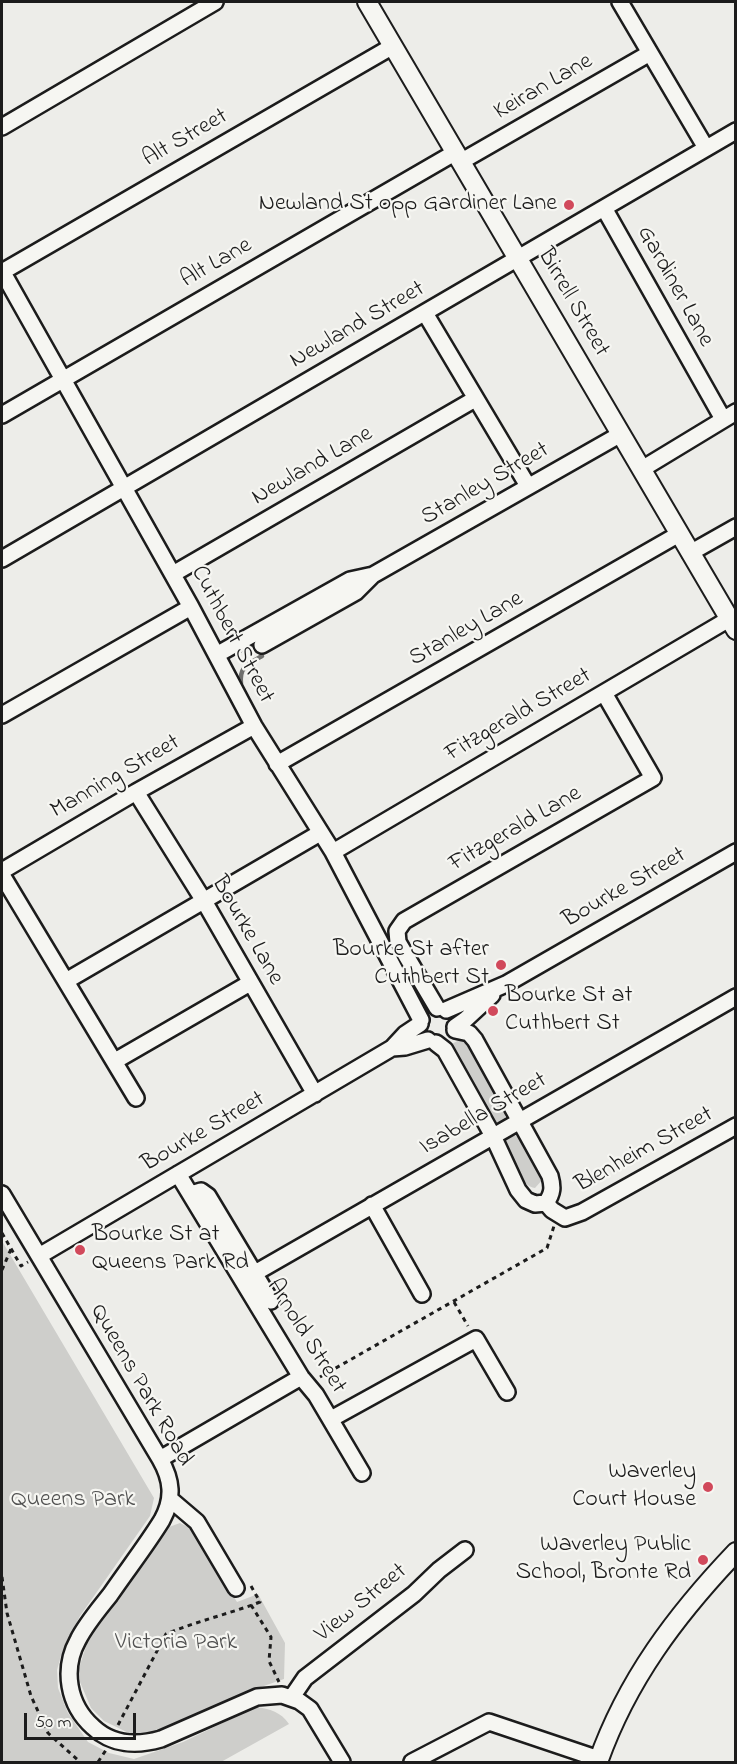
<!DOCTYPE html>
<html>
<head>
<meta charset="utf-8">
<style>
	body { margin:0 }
	#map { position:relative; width:737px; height:1764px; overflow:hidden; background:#edede9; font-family:"Indie Flower",sans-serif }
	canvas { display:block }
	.frame { position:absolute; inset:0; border:3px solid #1c1c1c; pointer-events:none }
	.scale { position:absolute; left:24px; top:1713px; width:112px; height:27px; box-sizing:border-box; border:3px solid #1c1c1c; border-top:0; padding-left:8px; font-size:18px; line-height:21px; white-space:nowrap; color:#1c1c1c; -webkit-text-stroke:4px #f6f6f2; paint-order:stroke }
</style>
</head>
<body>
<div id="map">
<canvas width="737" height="1764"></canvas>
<div class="frame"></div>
<div class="scale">50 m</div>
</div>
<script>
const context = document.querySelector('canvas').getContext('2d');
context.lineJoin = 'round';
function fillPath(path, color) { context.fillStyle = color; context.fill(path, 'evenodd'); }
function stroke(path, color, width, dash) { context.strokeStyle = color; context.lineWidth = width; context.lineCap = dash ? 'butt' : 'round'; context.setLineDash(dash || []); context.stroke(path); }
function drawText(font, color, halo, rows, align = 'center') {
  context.font = font + ' "Indie Flower",sans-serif'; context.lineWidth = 4.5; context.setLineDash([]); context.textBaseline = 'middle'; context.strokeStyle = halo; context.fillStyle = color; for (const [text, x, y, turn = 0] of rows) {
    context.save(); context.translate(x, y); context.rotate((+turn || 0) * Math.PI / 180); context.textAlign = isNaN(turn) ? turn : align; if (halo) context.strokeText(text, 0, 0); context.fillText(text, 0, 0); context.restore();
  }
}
fillPath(new Path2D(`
	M461,1039L470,1048L506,1110L505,1119L498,1123L491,1122L450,1045Z
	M510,1135L521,1137L543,1179L535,1188C523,1188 503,1153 505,1141Z
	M2,1241L154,1498L150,1516L80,1616L62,1652L57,1670L58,1688L68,1713L88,1742L109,1753L134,1759L183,1742L256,1707C270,1709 281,1712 289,1724L221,1762H2Z
	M180,1523L192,1529L237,1602L258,1594L285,1643L284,1679L255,1689L176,1727L159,1733L135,1736L104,1721L91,1708L80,1682L79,1668L88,1640L169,1527Z`), '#cececb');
stroke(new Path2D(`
	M241,684C239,666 248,664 262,656`), '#6f6f6d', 4.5);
const minor = new Path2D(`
	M620,2L706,148
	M2,127L215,2
	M462,161L650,53
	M604,208L723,419
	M2,271L191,607L254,726L333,852L421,1020
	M2,272L393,46
	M425,313L528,486
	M2,415L456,152
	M642,469L736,412
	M690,553L736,527
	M2,559L736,131
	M173,574L475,399
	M262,645L356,592L373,575
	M218,654L350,580L373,575L621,434
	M2,715L191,607
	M277,764L679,534
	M136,792L204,901L315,1094
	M333,852L729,619
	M2,871L136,792L254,726
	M2,875L136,1098
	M66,981L320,833
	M437,1008L398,942L397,931L404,921L653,778L604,693
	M446,1010L506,984L736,852
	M455,1027L465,1020L492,995
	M436,1043L445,1050L493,1136L518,1190L526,1200L535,1204L546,1203C553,1193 553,1187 550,1176L475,1040L469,1033L455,1030
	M392,1048L405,1047L428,1040
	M115,1061L250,983
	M178,1174L301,1377L316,1395L362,1473
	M2,1194L160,1459C172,1480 174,1498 162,1520C146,1546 127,1570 110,1595C99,1609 86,1624 78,1640C62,1669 68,1705 93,1727C112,1745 137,1746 161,1739L257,1697L282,1695L299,1701L310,1709L342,1762
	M191,1194L201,1191L208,1196L271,1301
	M546,1203L552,1210L565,1218L582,1212L736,1126
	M372,1205L422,1294
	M39,1256L392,1048L405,1034L420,1024
	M255,1273L736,997
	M331,1419L476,1339L507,1392
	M160,1459L301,1377
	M170,1499L197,1522L236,1588
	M292,1697L305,1678L414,1594L439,1570L465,1550
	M412,1762L489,1722L599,1759`);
const major = new Path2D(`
	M367,2L736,630
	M598,1762C627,1680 676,1615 736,1552`);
stroke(minor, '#1c1c1c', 20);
stroke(major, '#1c1c1c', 22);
stroke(new Path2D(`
	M2,1233L21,1266L28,1262
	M2,1270L11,1249
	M454,1302L468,1326
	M320,1377L547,1248L554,1226
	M2,1577L7,1613L31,1696L48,1733L80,1762
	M251,1605L271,1637L269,1661L279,1682
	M118,1725L166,1634C197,1621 229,1614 260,1602L251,1586
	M98,1762L106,1750`), '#1c1c1c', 3, [4.5, 4.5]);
stroke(minor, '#f6f6f2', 15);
stroke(major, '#f6f6f2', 18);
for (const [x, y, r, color] of [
	[569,205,6,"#d1495b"],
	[501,965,6,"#d1495b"],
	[493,1011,6,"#d1495b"],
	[80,1250,6,"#d1495b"],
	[708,1487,6,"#d1495b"],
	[703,1560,6,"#d1495b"]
]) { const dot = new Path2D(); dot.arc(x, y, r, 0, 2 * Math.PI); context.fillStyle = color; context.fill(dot); stroke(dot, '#f6f6f2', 2); }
drawText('24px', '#1c1c1c', '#f6f6f2', [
	["Keiran Lane",544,88,-30],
	["Alt Street",186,139,-30],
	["Alt Lane",217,264,-30],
	["Gardiner Lane",674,287,61],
	["Birrell Street",572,303,60],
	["Newland Street",358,326,-30],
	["Newland Lane",313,467,-30],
	["Stanley Street",486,485,-30],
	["Stanley Lane",467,630,-30],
	["Cuthbert Street",231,635,62],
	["Fitzgerald Street",519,716,-30],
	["Manning Street",116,778,-30],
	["Fitzgerald Lane",516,830,-30],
	["Bourke Street",625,889,-30],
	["Bourke Lane",246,931,60],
	["Isabella Street",484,1115,-30],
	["Bourke Street",204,1133,-30],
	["Blenheim Street",645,1151,-29],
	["Arnold Street",305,1337,58],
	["Queens Park Road",140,1386,60],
	["View Street",362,1604,-39]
]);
drawText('24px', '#1c1c1c', '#f6f6f2', [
	["Newland St opp Gardiner Lane",557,205],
	["Bourke St after",489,951],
	["Cuthbert St",489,979],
	["Bourke St at",505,997,"left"],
	["Cuthbert St",505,1025,"left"],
	["Bourke St at",92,1236,"left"],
	["Queens Park Rd",92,1264,"left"],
	["Waverley",696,1473],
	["Court House",696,1501],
	["Waverley Public",691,1546],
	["School, Bronte Rd",691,1574]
], 'right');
drawText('24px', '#515151', '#f6f6f2', [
	["Queens Park",73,1501],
	["Victoria Park",176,1644]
]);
</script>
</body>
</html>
